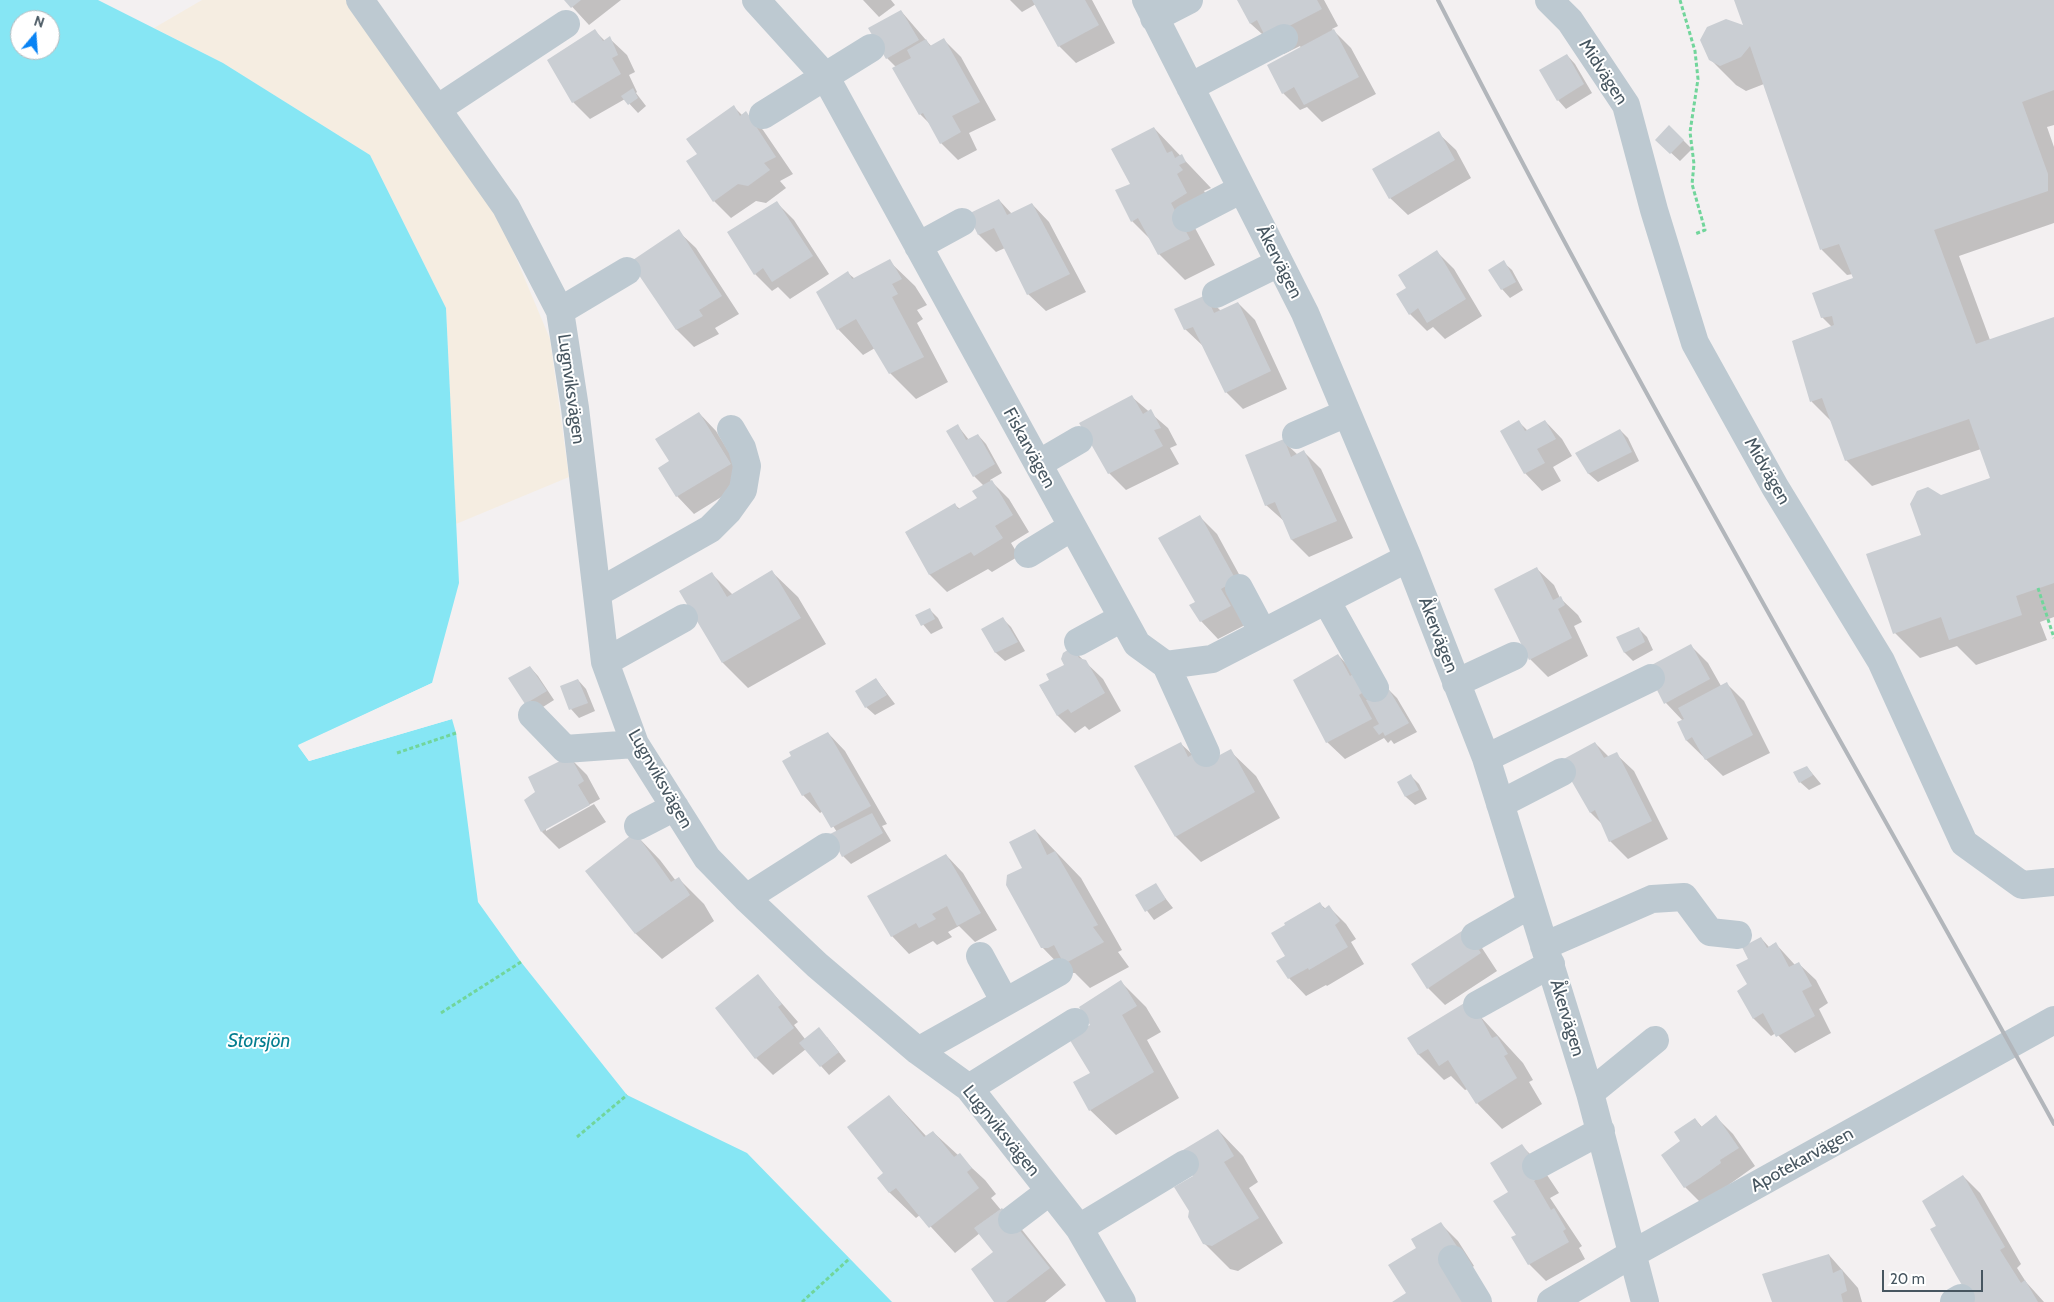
<!DOCTYPE html>
<html>
<head>
<meta charset="utf-8">
<style>
	body { margin:0 }
	#map { position:relative; width:2054px; height:1302px; overflow:hidden; background:#f3f0f1; font-family:Cabin,sans-serif }
	canvas { display:block }
	.north { position:absolute; left:10px; top:10px; width:50px; height:50px; box-sizing:border-box; background:#fff; border:1px solid #b5bbbf; border-radius:50%; rotate:18deg; font-size:14px; font-weight:700; line-height:20px; text-align:center; color:#475660 }
	.north::after { content:''; display:block; margin:auto; width:18px; height:22px; background:#0983f4; clip-path:polygon(50% 0,100% 100%,50% 72%,0 100%) }
	.scale { position:absolute; left:1882px; top:1270px; width:101px; height:22px; box-sizing:border-box; border:2px solid #475660; border-top:0; padding-left:6px; font-size:15px; line-height:18px; white-space:nowrap; color:#475660; -webkit-text-stroke:4px #fff; paint-order:stroke }
</style>
</head>
<body>
<div id="map">
<canvas width="2054" height="1302"></canvas>
<div class="north">N</div>
<div class="scale">20 m</div>
</div>
<script>
const context = document.querySelector('canvas').getContext('2d');
context.lineJoin = 'round';
function fillPath(path, color) { context.fillStyle = color; context.fill(path, 'evenodd'); }
function stroke(path, color, width, dash) { context.strokeStyle = color; context.lineWidth = width; context.lineCap = dash ? 'butt' : 'round'; context.setLineDash(dash || []); context.stroke(path); }
function drawText(font, color, halo, rows, align = 'center') {
  context.font = font + ' Cabin,sans-serif'; context.lineWidth = 4; context.setLineDash([]); context.textBaseline = 'middle'; context.strokeStyle = halo; context.fillStyle = color; for (const [text, x, y, turn = 0] of rows) {
    context.save(); context.translate(x, y); context.rotate((+turn || 0) * Math.PI / 180); context.textAlign = isNaN(turn) ? turn : align; if (halo) context.strokeText(text, 0, 0); context.fillText(text, 0, 0); context.restore();
  }
}
fillPath(new Path2D(`
	M202,0H348L498,215L550,339L569,477L456,524L446,308L370,155L223,63L154,28Z`), '#f5ede1');
fillPath(new Path2D(`
	M0,0H98L223,63L370,155L446,308L459,583L432,683L298,745L309,761L452,719L456,733L478,902L521,962L627,1095L747,1153L892,1302H0ZM20,20H50V50H20Z`), '#86e6f4');
fillPath(new Path2D(`
	M432,683L434,685L302,747L310,758L451,717L452,719L309,761L298,746Z`), '#f3f0f1');
fillPath(new Path2D(`
	M566,0H621L589,25Z
	M863,0H891L895,5L879,17Z
	M1010,0H1092L1115,43L1076,63L1059,46L1036,4L1022,12Z
	M1239,0H1324L1338,26L1332,29L1351,48L1376,94L1322,122L1307,107L1300,110L1283,93L1301,48L1300,46L1284,54L1251,24Z
	M1735,0H2054V125L2047,127L2054,147V223L1959,256L1990,340L2054,318V617L2040,622L2047,640L1976,665L1957,646L1920,658L1895,633L1923,536L1941,497L1991,478L1981,449L1872,486L1846,460L1832,422L1812,402L1793,341L1832,327L1822,317L1855,278L1853,274L1847,275L1822,250L1764,84L1746,91L1736,85L1710,59L1745,27Z
	M901,11L932,47L944,40L961,57L996,120L969,133L977,150L958,160L941,143L931,125L920,114L896,67L887,58Z
	M595,31L605,41L609,38L627,55L635,72L629,75L637,92L636,93L646,106L638,113L625,99L590,119L573,102Z
	M1567,55L1575,64L1592,93L1566,109L1558,100Z
	M734,107L743,116L746,113L763,130L793,174L780,181L786,188L766,203L756,201L731,218L714,201L699,154Z
	M1154,128L1211,188L1204,191L1207,196L1195,228L1215,265L1185,280L1159,254L1152,241L1132,221L1117,191L1131,185Z
	M1438,133L1456,150L1471,178L1408,215L1390,198Z
	M1657,140H1683L1692,149L1680,161Z
	M999,200L1012,214L1032,204L1049,222L1086,292L1046,311L1028,294L1005,248L996,252L979,235L969,215Z
	M777,203L794,220L829,274L790,299L778,287L772,291L755,274Z
	M678,231L696,248L739,314L715,328L719,334L694,347L677,330L632,262Z
	M1437,252L1454,269L1482,316L1445,339L1433,327L1427,331L1410,314L1407,288Z
	M889,261L915,286L927,305L917,310L923,319L917,323L948,382L916,399L890,373L875,348L863,355L838,329L848,273L855,279Z
	M1503,262L1512,270L1523,290L1510,298L1502,289Z
	M1206,296L1221,311L1238,303L1255,320L1287,389L1243,409L1226,392L1203,346L1185,329Z
	M1132,397L1168,428L1177,445L1170,448L1179,464L1126,490L1109,473Z
	M699,413L716,431L747,481L694,514L677,496L671,461Z
	M1545,421L1562,439L1572,456L1553,467L1561,481L1542,491L1525,473L1502,431L1519,422L1528,431Z
	M958,426L969,440L978,435L986,444L1002,473L990,480L1009,499L1029,532L1011,543L1019,556L992,572L988,569L947,592L930,575L906,533L955,505L960,509L979,498L984,486L974,476Z
	M1620,430L1628,438L1639,461L1598,482L1589,474L1577,454Z
	M1283,441L1298,455L1304,452L1321,469L1353,538L1309,557L1292,540L1285,522L1266,505Z
	M1200,517L1217,534L1252,598L1247,624L1218,639L1201,621L1197,602Z
	M1536,568L1554,585L1560,598L1578,615L1582,622L1574,626L1588,656L1548,677L1530,659L1496,589Z
	M772,572L798,597L826,644L748,688L723,663L712,574L733,595Z
	M930,610L938,618L943,628L931,634L916,616Z
	M1003,619L1011,627L1025,651L1005,661L996,653L983,629Z
	M1639,629L1647,637L1653,650L1633,661L1625,653L1618,638Z
	M1691,646L1708,663L1721,686L1726,683L1744,701L1770,753L1723,776L1687,741L1679,723L1683,721L1666,703L1648,669Z
	M1076,653L1103,679L1121,711L1089,730L1085,726L1075,733L1058,716L1040,686L1051,680Z
	M1338,655L1355,673L1388,689L1397,698L1417,732L1394,744L1391,740L1388,743L1384,738L1345,759L1327,742Z
	M530,667L538,676L554,700L535,712L510,678Z
	M876,679L895,704L875,715L866,707Z
	M578,680L586,689L595,711L579,718L571,709Z
	M828,733L845,751L887,824L882,826L891,841L851,864L843,856L837,832L823,811L820,813L803,795Z
	M1180,743L1204,765L1230,751L1256,776L1280,818L1201,862L1176,837Z
	M1595,743L1609,757L1616,754L1634,771L1668,839L1628,859L1610,841L1602,824L1591,813L1562,761Z
	M570,758L587,775L600,799L546,828V831L594,804L606,822L559,849L542,832Z
	M1807,767L1821,784L1809,790L1800,782Z
	M1411,776L1419,784L1427,799L1415,805L1406,797L1399,782Z
	M1035,830L1081,878L1122,950L1118,952L1129,967L1090,988L1075,973H1067L1042,947L1024,868Z
	M635,834L660,860L676,881L679,879L704,904L714,921L662,959L636,934L587,871Z
	M946,855L963,873L997,930L975,942L959,926L948,932L952,937L937,945L933,941L909,954L892,936Z
	M1155,885L1173,908L1154,920L1136,896Z
	M1320,904L1326,909L1329,907L1346,924L1356,939L1351,942L1364,964L1327,986L1326,985L1306,996L1289,978L1286,956Z
	M1465,931L1482,948L1497,971L1445,1005L1428,988Z
	M1761,938L1769,947L1775,943L1795,965L1798,963L1816,980L1828,1003L1819,1009L1831,1033L1795,1053L1776,1033L1771,1036L1754,1019L1739,991L1748,984L1750,959Z
	M758,976L798,1022L794,1025L805,1039L827,1037L846,1061L829,1075L806,1049L773,1075L756,1058Z
	M1121,982L1146,1007L1161,1032L1147,1040L1179,1098L1116,1135L1090,1110L1092,1025Z
	M1479,1015L1523,1063L1533,1080L1529,1082L1542,1104L1502,1129L1477,1103L1468,1089L1465,1090L1451,1076L1444,1080L1419,1055L1409,1039Z
	M889,1096L927,1137L933,1132L985,1180L996,1194L991,1198L1001,1210L1019,1226L1066,1285L1045,1302H996L995,1252L980,1233L955,1253L920,1215L916,1218L890,1193L879,1178L885,1173Z
	M1716,1117L1733,1134L1755,1166L1702,1204L1685,1187L1682,1141L1695,1119L1702,1127Z
	M1218,1130L1243,1156L1258,1182L1249,1188L1283,1243L1238,1271L1230,1269L1204,1243L1191,1211L1195,1176Z
	M1521,1145L1539,1163L1559,1193L1550,1198L1582,1246L1579,1248L1585,1259L1546,1281L1529,1264L1518,1235L1510,1192Z
	M1963,1176L1980,1193L2021,1264L2017,1268L2026,1282L2044,1302H1973L1938,1226Z
	M1441,1224L1458,1241L1474,1266L1455,1279L1394,1302L1408,1294L1418,1248Z
	M1829,1255L1858,1288L1862,1302H1773Z`), '#0003');
fillPath(new Path2D(`
	M564,0H581L571,8Z
	M1032,0H1085L1099,25L1058,47Z
	M1237,0H1317L1322,9L1266,38L1257,20L1250,24Z
	M1734,0H2054V90L2022,102L2048,174V191L1934,230L1976,344L2054,317V583L2016,596L2022,615L1949,640L1941,617L1893,634L1866,554L1921,535L1910,504L1917,491L1928,487L1941,495L1990,478L1969,419L1845,461L1822,398L1810,402L1792,341L1834,325L1832,316L1821,318L1812,293L1853,278L1839,244L1820,250L1750,46L1741,57L1720,66L1709,60L1700,40L1707,27L1726,19L1743,25Z
	M901,10L919,40L886,59L868,28Z
	M595,29L603,41L610,36L618,55L612,58L621,74L572,103L547,60Z
	M1334,29L1359,77L1304,105L1294,87L1282,94L1267,65Z
	M944,38L980,102L952,116L961,132L940,144L923,113L919,115L892,68L911,58L907,50L926,39L930,46Z
	M1567,54L1584,84L1557,101L1539,70Z
	M633,88L638,98L628,105L621,96Z
	M734,105L740,116L746,111L776,157L764,163L770,170L748,186L738,184L713,202L686,161L697,154L686,139Z
	M1669,125L1684,140L1670,154L1655,140Z
	M1154,127L1167,153L1172,151L1175,158L1182,154L1186,162L1179,165L1183,170L1177,174L1187,193L1171,203L1190,239L1158,255L1138,218L1131,222L1115,190L1130,184L1111,149Z
	M1439,131L1455,160L1389,199L1372,169Z
	M999,199L1007,215L1032,203L1070,274L1027,295L994,228L978,235L968,214Z
	M777,201L813,256L772,282L763,268L754,275L727,232Z
	M679,229L722,296L699,310L703,316L676,330L630,262Z
	M1437,250L1466,299L1427,323L1418,308L1409,315L1396,294L1406,288L1398,275Z
	M890,259L902,279L892,284L898,294L892,297L924,357L889,374L856,319L837,330L816,292L848,271L852,279Z
	M1504,260L1516,282L1501,290L1488,270Z
	M1206,295L1214,313L1238,302L1271,371L1225,393L1193,327L1184,330L1174,309Z
	M1132,395L1143,414L1151,409L1161,428L1154,430L1163,446L1108,474L1079,423Z
	M699,412L731,464L676,497L658,468L669,461L655,439Z
	M1519,420L1525,431L1545,420L1556,439L1537,449L1545,463L1524,474L1500,431Z
	M958,424L966,440L978,434L995,464L973,477L946,431Z
	M1620,429L1632,452L1588,474L1575,453Z
	M1284,439L1291,457L1304,450L1337,521L1291,540L1275,502L1265,506L1245,455Z
	M992,480L1013,515L995,526L1003,538L974,556L971,552L929,575L905,532L955,503L958,509L977,498L972,491Z
	M1200,515L1236,580L1221,589L1231,606L1200,622L1189,605L1195,602L1158,538Z
	M1537,567L1553,600L1561,596L1565,605L1558,609L1572,638L1529,660L1494,589Z
	M772,570L801,618L722,663L679,591L712,572L727,597Z
	M930,608L935,619L921,626L915,615Z
	M1003,617L1018,642L995,653L981,629Z
	M1639,627L1645,642L1624,653L1616,637Z
	M1691,644L1710,679L1664,704L1646,668Z
	M1069,649L1076,652L1079,658L1086,660L1105,693L1071,713L1068,709L1057,716L1039,685L1049,680L1046,674L1064,665L1061,659L1063,653Z
	M1338,654L1350,676L1355,673L1365,691L1359,695L1372,719L1326,743L1293,680Z
	M530,666L547,691L525,704L508,678Z
	M876,678L887,695L865,708L855,691Z
	M578,679L588,703L569,710L560,686Z
	M1727,682L1753,735L1705,760L1692,737L1686,741L1677,722L1684,719L1678,708Z
	M1388,688L1409,723L1385,736L1383,732L1379,735L1373,727L1379,724L1366,700Z
	M828,732L871,806L831,828L810,792L802,796L782,761L791,756L789,752Z
	M1181,742L1188,757L1195,753L1201,765L1231,749L1255,792L1175,837L1134,766Z
	M1595,742L1604,758L1617,752L1652,821L1609,842L1595,810L1590,813L1560,761Z
	M570,756L584,781L578,785L590,805L541,832L524,800L535,792L528,777Z
	M1807,766L1813,775L1799,783L1793,772Z
	M1411,774L1419,790L1405,797L1397,782Z
	M872,813L883,833L842,857L830,834Z
	M1035,829L1047,855L1055,851L1098,925L1093,927L1104,942L1064,964L1054,945L1048,948H1041L1006,885L1007,875L1022,868L1009,842Z
	M635,832L671,882L679,877L690,895L635,934L585,871Z
	M946,854L981,913L957,926L947,906L932,914L936,919L919,928L916,923L891,937L867,896Z
	M1156,883L1166,899L1145,912L1135,895Z
	M1320,902L1324,909L1329,905L1340,921L1335,925L1348,947L1309,970L1308,968L1288,979L1276,961L1285,956L1271,933L1285,925L1284,923Z
	M1465,929L1481,953L1427,989L1411,964Z
	M1761,937L1767,948L1776,942L1789,967L1799,962L1812,986L1802,991L1815,1016L1776,1037L1763,1013L1753,1019L1737,991L1747,984L1736,965L1748,959L1742,947Z
	M758,974L782,1004L778,1007L794,1028L755,1059L715,1008Z
	M1121,980L1137,1006L1122,1015L1154,1072L1089,1111L1073,1082L1090,1073L1068,1037L1090,1025L1079,1007Z
	M1466,1002L1479,1014L1492,1038L1497,1036L1508,1054L1504,1056L1517,1078L1476,1104L1448,1060L1439,1066L1428,1049L1418,1055L1407,1038Z
	M819,1027L839,1052L820,1067L799,1043Z
	M889,1095L924,1137L933,1131L954,1157L960,1153L972,1168L967,1172L979,1188L929,1228L896,1188L889,1193L877,1178L883,1173L847,1127Z
	M1716,1115L1739,1148L1720,1160L1721,1163L1700,1178L1684,1188L1661,1155L1680,1141L1674,1132L1695,1118L1701,1127Z
	M1218,1129L1234,1156L1224,1162L1259,1218L1212,1246L1203,1244L1188,1217L1189,1211L1174,1187L1193,1176L1178,1153Z
	M1522,1144L1543,1175L1534,1181L1551,1210L1554,1208L1566,1229L1563,1231L1569,1242L1528,1265L1511,1237L1516,1235L1493,1201L1508,1192L1490,1163Z
	M1963,1175L2005,1247L2000,1250L2021,1283L2025,1280L2038,1302H1972L1956,1275L1930,1229L1936,1226L1922,1201Z
	M1002,1208L1050,1268L1006,1302H994L971,1269L993,1252L974,1228Z
	M1441,1222L1458,1248L1439,1262L1463,1302H1392L1406,1293L1388,1265L1416,1248L1411,1239Z
	M1829,1254L1833,1273L1842,1269L1847,1291L1841,1294L1843,1302H1772L1762,1274Z`), '#caced3');
stroke(new Path2D(`
	M1680,0L1695,51L1698,79L1690,132L1694,164L1692,184L1705,230L1695,234
	M2038,588L2054,638
	M397,753L456,733
	M441,1013L521,962
	M577,1137L627,1095
	M802,1302L849,1259`), '#71d59b', 3, [4, 2.5]);
stroke(new Path2D(`
	M360,0L506,207L560,311L575,408L605,662L635,744L707,858L746,898L817,965L918,1051L969,1088L1079,1228L1122,1302
	M756,0L825,76L1137,644L1166,665L1212,659L1408,558
	M1146,0L1305,313L1408,558L1486,758L1590,1093L1645,1302
	M1549,0L1570,21L1626,105L1654,210L1695,343L1775,487L1881,661L1964,843L2022,885L2054,882
	M1154,18L1189,0
	M1190,87L1284,38
	M437,109L566,24
	M763,115L871,48
	M1186,218L1242,189
	M918,246L962,222
	M1216,294L1279,263
	M560,311L627,271
	M1296,435L1347,413
	M1038,464L1079,440
	M1028,554L1072,527
	M1239,588L1263,633
	M597,593L710,529L728,511L743,490L747,466L742,448L731,429
	M1326,600L1375,688
	M1078,642L1122,618
	M605,662L684,618
	M1166,665L1206,753
	M1456,683L1514,656
	M532,715L565,749L635,744
	M1486,758L1651,678
	M1500,804L1562,772
	M638,826L675,807
	M746,898L826,847
	M1475,936L1531,904
	M1544,946L1652,899L1684,897L1710,932L1738,935
	M980,956L1005,1002
	M1477,1005L1551,964
	M918,1051L1059,972
	M969,1088L1075,1022
	M1590,1093L1655,1040
	M1536,1166L1601,1131
	M1012,1220L1050,1191
	M1079,1228L1185,1164
	M1452,1259L1478,1302
	M1551,1302L1632,1254L2054,1020
	M1954,1302L1961,1298`), '#bdc9d1', 28);
stroke(new Path2D(`
	M1438,0C1632,381 1848,750 2054,1124`), '#b2b6bb', 4);
drawText('18px', '#475660', '#fff', [
	["Midvägen",1603,72,57],
	["Åkervägen",1279,262,63],
	["Lugnviksvägen",571,389,82],
	["Fiskarvägen",1029,448,61],
	["Midvägen",1767,471,60],
	["Åkervägen",1438,635,69],
	["Lugnviksvägen",660,779,60],
	["Åkervägen",1567,1018,73],
	["Lugnviksvägen",1001,1131,51],
	["Apotekarvägen",1802,1160,-29]
]);
drawText('italic 19px', '#047e90', '#fff', [
	["Storsjön",259,1041]
]);
</script>
</body>
</html>
